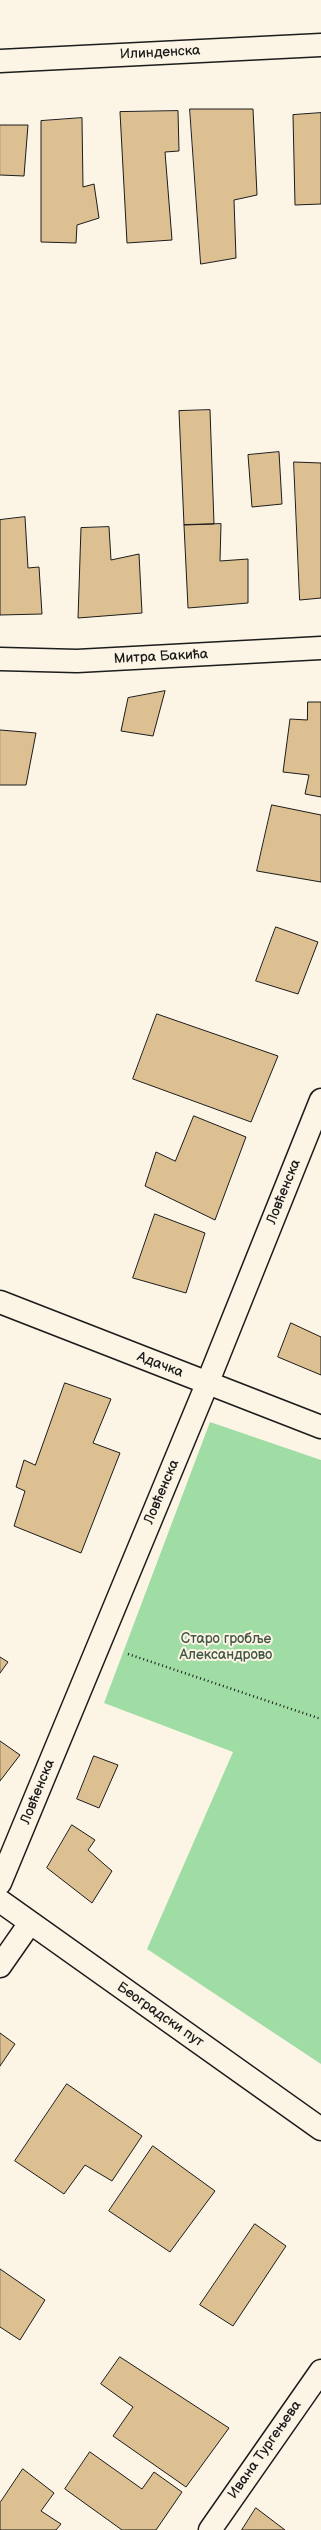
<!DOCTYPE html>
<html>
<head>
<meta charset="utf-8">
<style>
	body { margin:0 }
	canvas { display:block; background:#fcf5e5 }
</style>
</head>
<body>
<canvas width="321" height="2530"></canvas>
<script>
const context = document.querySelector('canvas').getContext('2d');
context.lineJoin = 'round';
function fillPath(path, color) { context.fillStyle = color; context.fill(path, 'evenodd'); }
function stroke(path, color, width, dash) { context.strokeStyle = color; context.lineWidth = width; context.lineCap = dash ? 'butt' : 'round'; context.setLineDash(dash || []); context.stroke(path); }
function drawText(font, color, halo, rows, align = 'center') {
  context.font = font + ' "Balsamiq Sans",sans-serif'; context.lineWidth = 4; context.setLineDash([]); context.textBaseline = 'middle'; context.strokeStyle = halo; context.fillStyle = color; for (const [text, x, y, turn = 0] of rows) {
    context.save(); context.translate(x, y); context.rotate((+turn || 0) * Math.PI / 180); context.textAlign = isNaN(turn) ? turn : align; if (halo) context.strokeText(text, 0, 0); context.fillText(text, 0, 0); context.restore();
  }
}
fillPath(new Path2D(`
	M210,1422L321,1460V2064L147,1949L233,1752L104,1703Z`), '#a0dda5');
const building = new Path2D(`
	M190,109H253L257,195L234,200L236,258L201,264Z
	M178,111L179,151L165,152L172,240L127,243L120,112Z
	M321,113V204L295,205L293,115Z
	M82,118L83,187L94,184L99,218L77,225L76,243L41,242V121Z
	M0,125H28L24,176L0,175Z
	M210,410L214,524L184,525L179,411Z
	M279,452L282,504L252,507L248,455Z
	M294,462L321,463V598L300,600Z
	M25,517L28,568L39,567L42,614L0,615V520Z
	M221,524L220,561L248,559V603L188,608L184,525Z
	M109,527L111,560L139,554L142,613L78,618L81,528Z
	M165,691L153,736L121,731L128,698Z
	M308,702H321V797L305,794L309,775L283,772L290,719L307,720Z
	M0,730L36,733L26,785H0Z
	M272,805L321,815V882L257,871Z
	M276,927L318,942L298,994L256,981Z
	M157,1014L278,1056L251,1122L133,1079Z
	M194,1116L246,1137L215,1220L145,1186L156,1152L175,1161Z
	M155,1214L205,1233L186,1293L133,1278Z
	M291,1323L321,1337V1375L278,1357Z
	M65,1383L111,1399L93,1443L120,1453L81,1553L14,1526L25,1491L16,1487L24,1460L35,1465Z
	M0,1657L8,1662L0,1673Z
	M0,1741L20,1755L0,1781Z
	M94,1756L118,1765L99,1808L77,1799Z
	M72,1825L95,1840L88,1850L112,1871L92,1903L47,1868Z
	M0,2033L15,2044L0,2066Z
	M67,2084L142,2136L112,2181L85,2165L64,2194L15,2161Z
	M153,2146L215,2191L170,2252L109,2211Z
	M255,2224L286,2246L233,2326L200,2305Z
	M0,2269L45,2300L20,2340L0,2327Z
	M120,2357L229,2428L186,2487L113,2436L133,2407L101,2384Z
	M90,2452L142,2489L154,2472L182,2492L156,2530H122L65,2489Z
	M23,2469L54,2493L41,2511L61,2524L56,2530H0V2503Z
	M256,2508L285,2530H242Z`);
fillPath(building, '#ddc091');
stroke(building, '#1c1c1c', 1);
const minor = new Path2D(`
	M0,61L321,45
	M0,659L77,661L321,648
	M0,1302L321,1427
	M0,1883L207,1384L321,1100
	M0,1966L30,1923
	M210,2530L321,2371`);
const secondary = new Path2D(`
	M0,1901L321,2129`);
stroke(minor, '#1c1c1c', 25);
stroke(secondary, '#1c1c1c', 25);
stroke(new Path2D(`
	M128,1654L321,1719`), '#1c1c1c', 2.5, [1, 3]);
stroke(minor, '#fcf5e5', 22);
stroke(secondary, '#fcf5e5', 22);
drawText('14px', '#1c1c1c', '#fcf5e5', [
	["Илинденска",160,53,-3],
	["Митра Бакића",161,657,-3],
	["Ловћенска",284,1192,-68],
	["Адачка",160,1365,21],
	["Ловћенска",162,1492,-67],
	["Ловћенска",38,1792,-68],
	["Београдски пут",160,2015,35],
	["Ивана Тургењева",265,2450,-55]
]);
drawText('14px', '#445645', '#fcf5e5', [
	["Старо гробље",226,1639],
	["Александрово",226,1655]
]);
</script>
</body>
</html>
